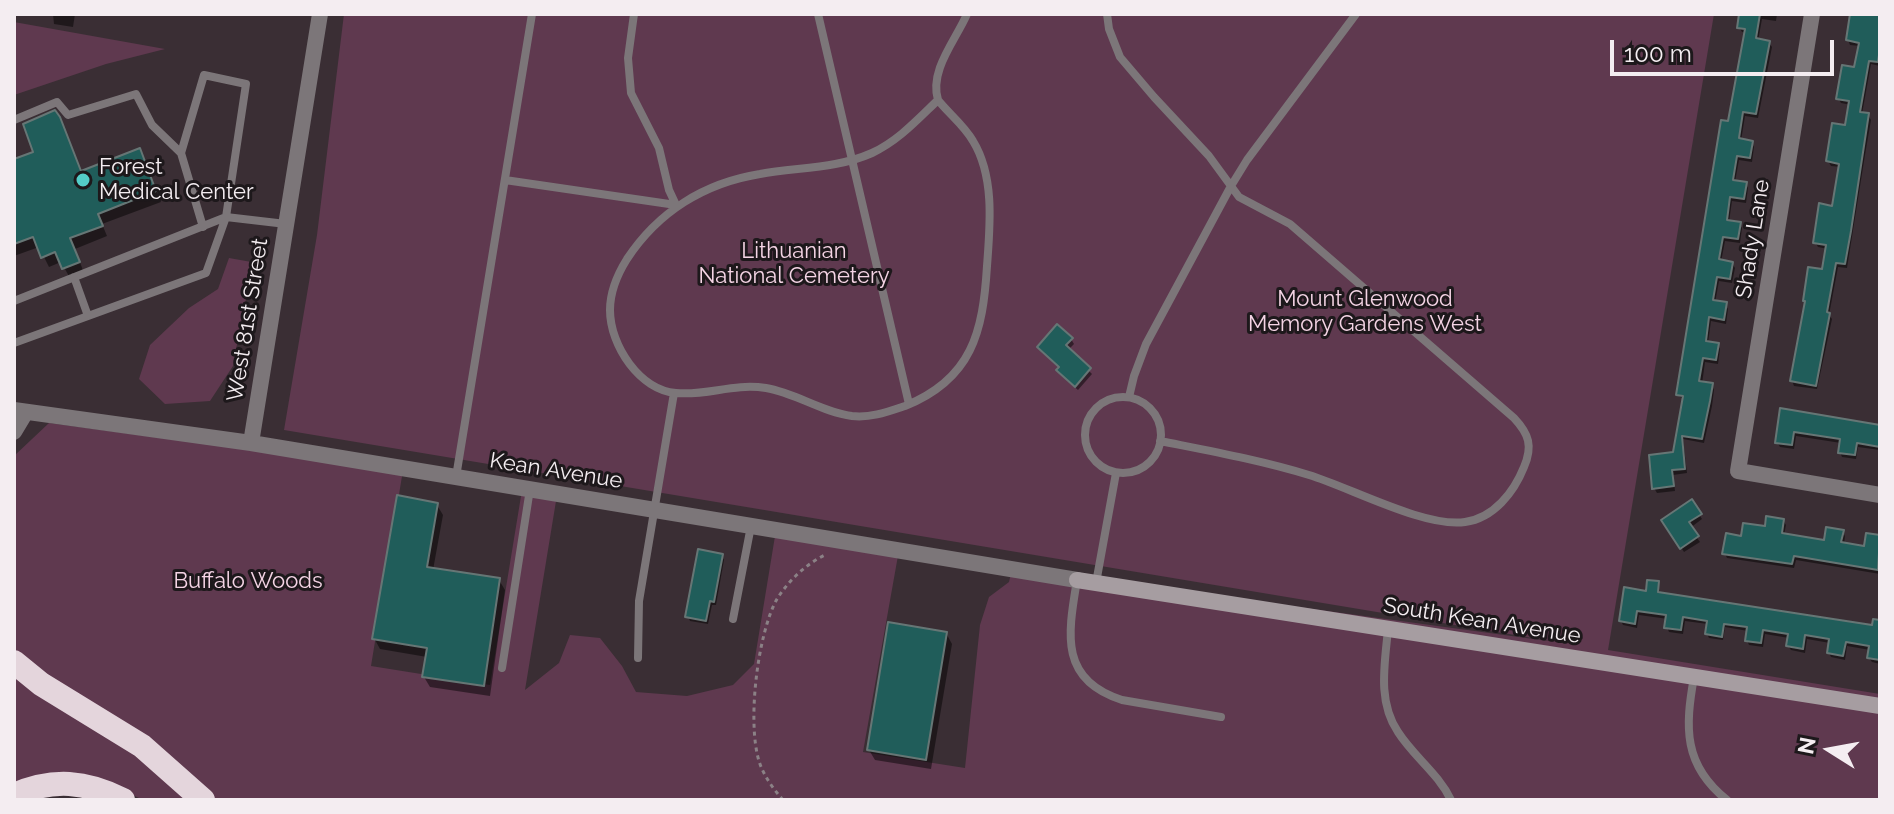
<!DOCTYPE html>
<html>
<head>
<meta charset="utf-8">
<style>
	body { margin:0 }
	#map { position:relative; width:1894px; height:814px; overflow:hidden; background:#3a2e34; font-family:Raleway,sans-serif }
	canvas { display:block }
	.frame { position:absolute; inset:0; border:16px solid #f4edf1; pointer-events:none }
	.north { position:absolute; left:1790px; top:710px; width:80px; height:80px; -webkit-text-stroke:6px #1d181b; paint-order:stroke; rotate:281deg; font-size:22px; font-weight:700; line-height:32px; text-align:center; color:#f4edf1 }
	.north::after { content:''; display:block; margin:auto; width:28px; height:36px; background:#f4edf1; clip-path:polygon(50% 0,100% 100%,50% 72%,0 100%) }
	.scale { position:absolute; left:1610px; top:40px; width:224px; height:36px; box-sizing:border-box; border:4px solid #f4edf1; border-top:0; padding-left:10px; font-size:24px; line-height:28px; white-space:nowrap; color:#f4edf1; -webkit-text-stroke:6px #1d181b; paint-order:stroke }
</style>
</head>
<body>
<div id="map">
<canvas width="1894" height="814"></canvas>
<div class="frame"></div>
<div class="north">N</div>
<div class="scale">100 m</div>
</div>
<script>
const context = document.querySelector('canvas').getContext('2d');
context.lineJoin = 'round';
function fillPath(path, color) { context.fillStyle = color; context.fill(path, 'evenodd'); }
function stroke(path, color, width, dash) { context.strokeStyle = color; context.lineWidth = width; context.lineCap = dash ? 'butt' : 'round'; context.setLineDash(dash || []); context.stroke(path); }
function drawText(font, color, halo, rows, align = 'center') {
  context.font = font + ' Raleway,sans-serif'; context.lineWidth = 6; context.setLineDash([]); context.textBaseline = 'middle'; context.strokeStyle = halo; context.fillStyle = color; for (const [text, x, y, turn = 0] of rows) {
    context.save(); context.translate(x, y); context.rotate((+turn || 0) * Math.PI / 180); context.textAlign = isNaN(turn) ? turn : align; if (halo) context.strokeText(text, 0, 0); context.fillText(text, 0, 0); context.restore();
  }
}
fillPath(new Path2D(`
	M344,14H1714L1608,650L1880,694V800H216L14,653V456L49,423L403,470L371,666L490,685L522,490L557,495L525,690L559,663L570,635L600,638L622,666L636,692L687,696L733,685L754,664L776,530L899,550L863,752L965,768L980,625L989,597L1009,582L1012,569L1003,567L1563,643L284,430L317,235Z
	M14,22L165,49L106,64L14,95Z
	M229,258L257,263L244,306L233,366L210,401L165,404L139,379L150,345L189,308L218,289Z
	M14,669L127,745L194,800H143L110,784L14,787Z`), '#5f394f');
fillPath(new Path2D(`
	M53,14H75L73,27L54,24Z
	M1741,14H1777L1776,21L1762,19L1758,41L1769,43L1772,47L1758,118L1745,116L1741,141L1752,143L1754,147L1752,162L1739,160L1735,182L1746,184L1748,188L1746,203L1732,201L1729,222L1739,224L1742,228L1740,243L1725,241L1721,262L1732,263L1735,268L1732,283L1719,281L1715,303L1725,304L1728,309L1726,324L1711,321L1708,343L1718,345L1720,349L1718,364L1705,362L1702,384L1712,385L1714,390L1712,406L1704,443L1683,439L1687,473L1673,475L1675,491L1657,493L1654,488L1675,454L1684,400L1678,395L1747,33L1742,32L1739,27Z
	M1852,14H1880V66L1871,64L1862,114L1868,115L1871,120L1865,155L1847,268L1838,267L1829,315L1832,319L1817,389L1794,386L1792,381L1823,271L1828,249L1818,247L1815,242L1834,208L1841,167L1831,166L1828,161L1847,128L1851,105L1841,103L1838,98L1856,70L1860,46L1850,45L1848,40Z
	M59,118L82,173L139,151L161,202L102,224L107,236L75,249L84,273L70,278L61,262L49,267L39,247L14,256V161L36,153Z
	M1071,339L1074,344L1068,350L1092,374L1078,390L1061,375L1058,370L1060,368L1039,347Z
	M1782,411L1880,427V450L1858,447L1856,459L1842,457L1840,452L1841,443L1796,436L1794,449L1780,447L1777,442Z
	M1691,502L1702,519L1690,528L1700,542L1684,552L1664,521Z
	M437,505L443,515L433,570L499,580L505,590L490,696L430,687L424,677L427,657L380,649L374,638Z
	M1783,520L1786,525L1784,535L1825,542L1842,531L1845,536L1844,545L1865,549L1868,535L1880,537V574L1796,560L1794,568L1727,558L1725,554L1743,538Z
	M722,556L724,560L716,605H712L708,624L690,621L688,616Z
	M1658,583L1660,594L1880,629V664L1872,662L1869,658L1870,650L1847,646L1845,660L1831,657L1829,653L1830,643L1807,639L1805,653L1791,650L1788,646L1789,638L1765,634L1763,647L1749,645L1747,640L1748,631L1725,627L1723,640L1709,638L1707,634L1708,624L1685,621L1683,634L1669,632L1667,627L1668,619L1639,615L1637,628L1623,625L1621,621Z
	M946,633L952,644L931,769L875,760L869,750Z`), '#0007');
const building = new Path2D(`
	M1739,14H1760L1756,38L1770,41L1756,114L1743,112L1739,138L1753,141L1750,158L1737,156L1733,180L1747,182L1744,199L1730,197L1727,220L1741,222L1738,239L1723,237L1719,259L1733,262L1730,279L1717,277L1713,300L1727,302L1724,320L1709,317L1706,341L1719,343L1716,360L1703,358L1699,381L1713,383L1710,401L1702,439L1682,436L1685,469L1672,470L1674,486L1652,489L1649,455L1673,452L1683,396L1676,395L1721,120L1728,121L1745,29L1737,28Z
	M1850,14H1880V48L1878,62L1869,61L1860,112L1869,113L1851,231L1845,264L1836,263L1827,312L1830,313L1816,386L1790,381L1805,301H1803L1808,267L1822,269L1826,245L1813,243L1819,203L1832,206L1839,164L1826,161L1832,123L1845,125L1849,101L1836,99L1842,65L1854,67L1859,43L1846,40Z
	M55,110L60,117L81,171L140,148L156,191L98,214L103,226L70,238L80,262L62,269L55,252L41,258L33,237L14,244V159L33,152L23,124Z
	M1057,324L1073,338L1066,345L1091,368L1075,387L1056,370L1059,367L1037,347Z
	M1780,408L1880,425V447L1857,443L1855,455L1838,453L1840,439L1794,432L1792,445L1775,443Z
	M397,495L438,503L427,567L500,578L484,686L422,677L427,648L372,639Z
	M1692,499L1702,514L1689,522L1699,536L1680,549L1661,520Z
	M1766,516L1784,519L1782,533L1824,540L1826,527L1844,530L1841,542L1864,546L1866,533L1880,535L1878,570L1794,556L1792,564L1722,554L1726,533L1741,536L1743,523L1765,526Z
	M698,549L723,554L714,602L710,601L706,621L685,617Z
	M1647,580L1659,581L1658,592L1872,625L1873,619L1880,620V660L1867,658L1869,646L1846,642L1843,656L1827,653L1829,639L1805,635L1803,649L1786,646L1788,634L1763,630L1761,643L1745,641L1747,627L1724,624L1722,637L1705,634L1707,621L1683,617L1681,630L1664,628L1666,615L1637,611L1635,624L1619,621L1624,587L1646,591Z
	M888,622L947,632L926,760L867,750Z`);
fillPath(building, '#205d5a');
stroke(building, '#667675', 2);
stroke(new Path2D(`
	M783,800C775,791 767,780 762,769C745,733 757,634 777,599C789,580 807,563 827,554`), '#8b8186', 3, [4, 4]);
stroke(new Path2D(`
	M634,14L628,58L631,93L659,148L669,190L676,205
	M818,14L909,404
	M1107,14L1109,29L1120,57L1154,97L1209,156L1239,197L1290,224L1514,418C1529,434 1533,446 1524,467C1514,492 1494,518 1465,522C1425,528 1349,487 1309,475C1260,460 1210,451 1160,441
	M938,100C917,120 898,141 872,153C836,169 798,167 760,174C704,183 658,212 627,259C617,275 610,292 610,310C610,346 640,390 676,393C708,396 732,383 766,388C796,393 822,412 852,416C871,418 887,412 905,406C972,379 983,332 987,266C990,226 995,177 973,141C964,125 949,114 938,100C929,70 956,40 967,14
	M14,120L57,102L68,115L136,94L152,125L181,153
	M505,180L676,205
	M203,227L181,153L204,75L246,84L226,217L286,224
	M74,277L88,316
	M14,301L226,217
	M14,343L206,273L226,217
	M1129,397L1134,376L1146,344L1231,186L1247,160L1356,14
	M1085 435a38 38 0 1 1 76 0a38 38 0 1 1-76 0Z
	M456,477L532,14
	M1077,580C1068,634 1059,680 1122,700L1221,717
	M1096,583L1116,473
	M733,619L751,526
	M1388,629C1385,663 1377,701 1398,732C1414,757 1438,773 1451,800
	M638,658L639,601L674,393
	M502,668L530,489
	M1694,677C1685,727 1683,765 1727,800`), '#7c7679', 8);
stroke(new Path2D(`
	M1812,14L1738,471L1880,495
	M14,410L251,443L1077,580
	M14,432L26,412
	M251,443L320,14`), '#7c7679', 16);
stroke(new Path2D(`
	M1077,580L1880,706`), '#a69da1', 16);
stroke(new Path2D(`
	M14,662L41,684L142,746L203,800
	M14,795C53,778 86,781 123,800`), '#e4d5dc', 24);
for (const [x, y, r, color] of [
	[83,180,8,"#54cdc8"]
]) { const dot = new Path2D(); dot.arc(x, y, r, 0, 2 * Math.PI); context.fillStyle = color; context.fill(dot); stroke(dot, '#1d181b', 3); }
drawText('22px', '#f4edf1', '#1d181b', [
	["Forest",99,167],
	["Medical Center",99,192]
], 'left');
drawText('22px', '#f4edf1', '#1d181b', [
	["Shady Lane",1753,239,-81],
	["West 81st Street",248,320,-81],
	["Kean Avenue",556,471,9],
	["South Kean Avenue",1482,621,9]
]);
drawText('22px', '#f5d4e5', '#1d181b', [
	["Lithuanian",794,251],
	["National Cemetery",794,276],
	["Mount Glenwood",1365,299],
	["Memory Gardens West",1365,324],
	["Buffalo Woods",248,581]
]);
</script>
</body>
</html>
